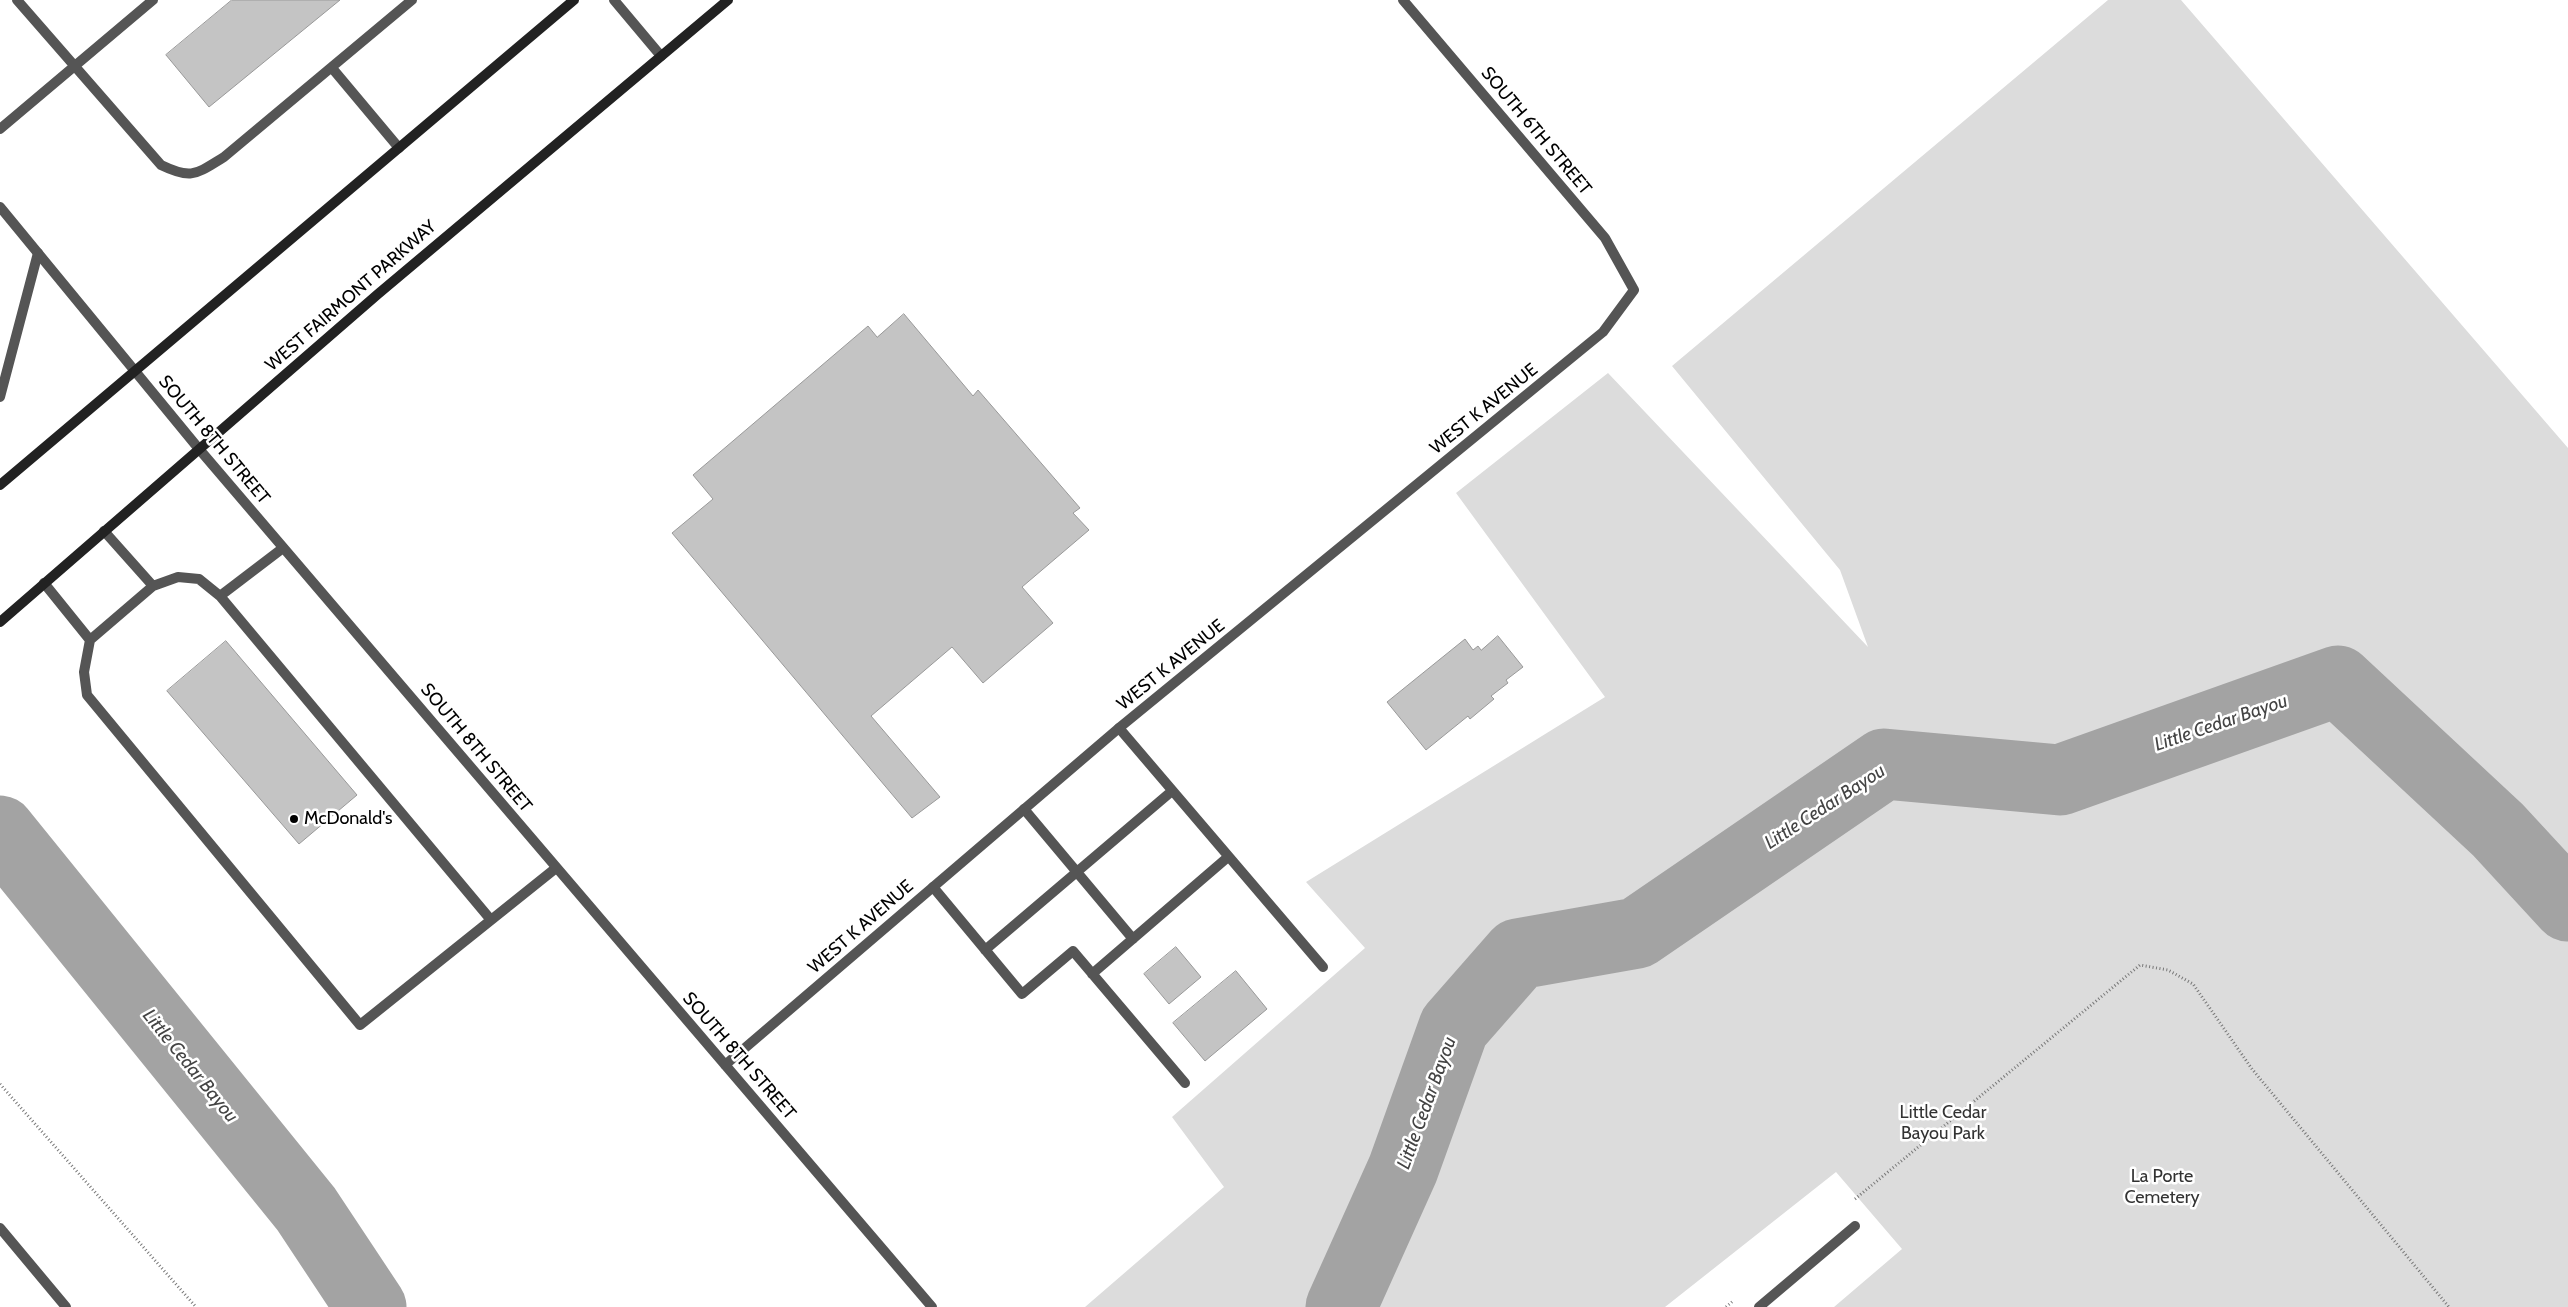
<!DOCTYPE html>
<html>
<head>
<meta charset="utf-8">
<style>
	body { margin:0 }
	canvas { display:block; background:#fff }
</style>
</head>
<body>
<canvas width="2568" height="1307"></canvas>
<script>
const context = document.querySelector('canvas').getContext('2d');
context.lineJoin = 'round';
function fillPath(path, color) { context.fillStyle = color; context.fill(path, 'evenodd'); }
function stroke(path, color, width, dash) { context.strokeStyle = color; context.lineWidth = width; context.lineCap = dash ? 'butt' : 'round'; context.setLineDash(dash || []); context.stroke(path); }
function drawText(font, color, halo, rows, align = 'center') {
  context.font = font + ' Cabin,sans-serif'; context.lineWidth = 5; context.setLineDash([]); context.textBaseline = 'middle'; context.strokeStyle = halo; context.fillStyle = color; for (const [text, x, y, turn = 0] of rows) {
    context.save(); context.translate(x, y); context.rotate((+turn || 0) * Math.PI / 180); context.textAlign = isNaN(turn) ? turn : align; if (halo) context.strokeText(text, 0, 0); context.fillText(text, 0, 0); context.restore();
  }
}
fillPath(new Path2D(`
	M2108,0H2181L2568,448V1307H1834L1902,1249L1836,1172L1665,1307H1085L1224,1187L1172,1117L1365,948L1306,882L1605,697L1456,493L1608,373L1868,647L1840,570L1672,366Z`), '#dcdcdc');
stroke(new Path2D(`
	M0,831L306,1209L371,1307
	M1341,1307L1403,1169L1454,1027L1518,954L1637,933L1884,764L2060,780L2338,681L2498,830L2568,906`), '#a3a3a3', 71);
const building = new Path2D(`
	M232,0H340L209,107L166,55Z
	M904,314L973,396L978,390L1080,508L1073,513L1089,530L1022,587L1053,623L983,683L952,647L871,716L940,797L912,818L672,533L713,499L693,475L868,326L877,337Z
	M1498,636L1523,667L1506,680L1508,683L1491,696L1494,699L1470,719L1468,716L1426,750L1387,702L1465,639L1473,650L1478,646L1481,650Z
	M226,641L357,795L299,844L167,691Z
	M1176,947L1201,977L1169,1004L1144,974Z
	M1236,971L1267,1009L1205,1061L1173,1023Z`);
fillPath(building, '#c4c4c4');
stroke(building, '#999', 1);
stroke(new Path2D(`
	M0,1084L196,1307
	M1855,1199L2140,965L2168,970L2193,984L2252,1069L2449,1307
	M1726,1307L1733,1301`), '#777', 3, [1, 2.5]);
stroke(new Path2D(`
	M17,0L161,165C192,180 196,174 224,157L412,0
	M332,68L399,148
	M0,129L153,0
	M0,397L38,253
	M104,531L153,586
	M283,548L220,596L491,920
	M44,583L90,640
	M220,596L199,579L178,577L153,586L90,640L84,672L87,695L360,1025L556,868
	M1119,728L1323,967
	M1024,809L1133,939
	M933,887L1022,994L1073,951L1185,1083
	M985,950L1172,791
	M1092,974L1228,857
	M0,1228L66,1307
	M1759,1307L1855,1226`), '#555', 10);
stroke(new Path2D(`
	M614,0L661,56
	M0,207L199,449L932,1307
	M725,1065L1119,728L1603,332L1634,290L1605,238L1403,0`), '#555', 10);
stroke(new Path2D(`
	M0,485L574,0
	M0,622L378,294L728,0`), '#222', 10);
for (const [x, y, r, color] of [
	[294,819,5,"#000"]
]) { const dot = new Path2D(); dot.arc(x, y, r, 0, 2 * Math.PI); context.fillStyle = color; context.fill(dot); stroke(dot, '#fff', 2); }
drawText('18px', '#000', '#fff', [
	["SOUTH 6TH STREET",1536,131,50],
	["WEST FAIRMONT PARKWAY",351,296,-41],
	["WEST K AVENUE",1484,409,-39],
	["SOUTH 8TH STREET",214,440,50],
	["WEST K AVENUE",1171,665,-39],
	["SOUTH 8TH STREET",476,748,50],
	["WEST K AVENUE",861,927,-41],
	["SOUTH 8TH STREET",739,1056,49]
]);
drawText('18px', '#000', '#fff', [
	["McDonald's",304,819]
], 'left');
drawText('18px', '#333', '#fff', [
	["Little Cedar",1943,1113],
	["Bayou Park",1943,1134],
	["La Porte",2162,1177],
	["Cemetery",2162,1198]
]);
drawText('italic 19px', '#444', '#fff', [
	["Little Cedar Bayou",2221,723,-19],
	["Little Cedar Bayou",1825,807,-33],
	["Little Cedar Bayou",190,1066,51],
	["Little Cedar Bayou",1427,1103,-70]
]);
</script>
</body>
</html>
